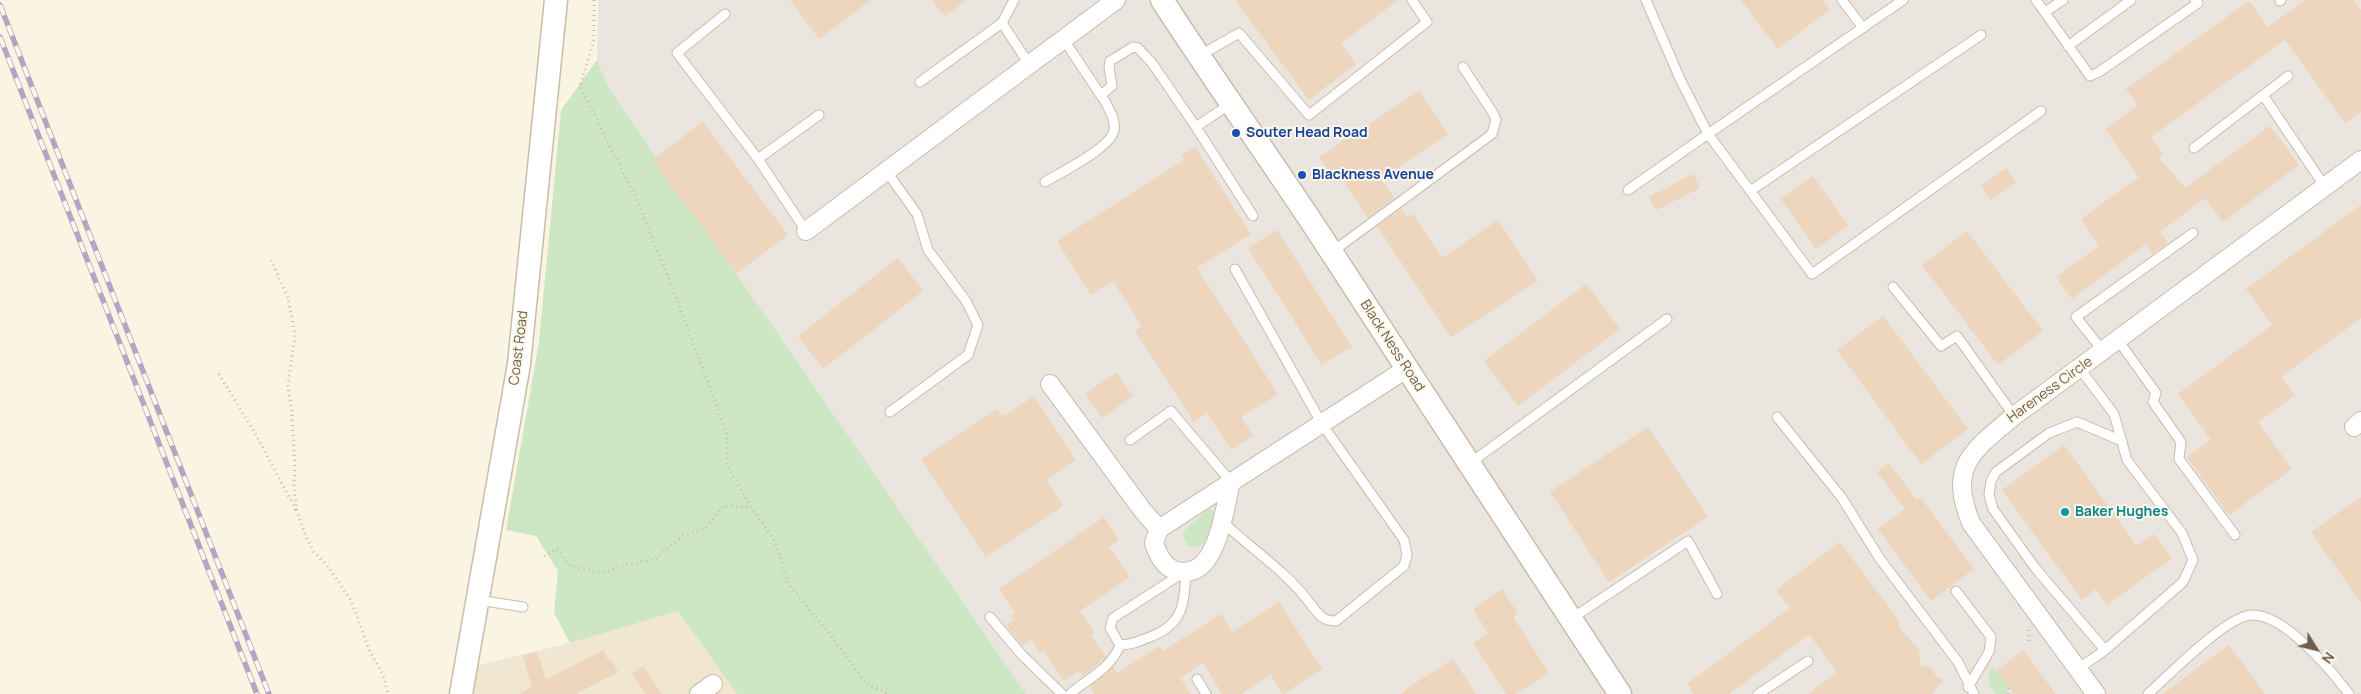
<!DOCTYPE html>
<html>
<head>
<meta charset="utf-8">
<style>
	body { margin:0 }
	#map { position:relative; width:2361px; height:694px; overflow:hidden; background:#faf4e3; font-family:Manrope,sans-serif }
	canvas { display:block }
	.north { position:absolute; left:2291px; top:624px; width:50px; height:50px; -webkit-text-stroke:4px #fdf8e9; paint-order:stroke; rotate:126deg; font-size:14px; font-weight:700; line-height:20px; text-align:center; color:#705d4b }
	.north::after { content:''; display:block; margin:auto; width:18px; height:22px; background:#705d4b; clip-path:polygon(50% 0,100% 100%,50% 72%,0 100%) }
</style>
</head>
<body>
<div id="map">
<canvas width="2361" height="694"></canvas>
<div class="north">N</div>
</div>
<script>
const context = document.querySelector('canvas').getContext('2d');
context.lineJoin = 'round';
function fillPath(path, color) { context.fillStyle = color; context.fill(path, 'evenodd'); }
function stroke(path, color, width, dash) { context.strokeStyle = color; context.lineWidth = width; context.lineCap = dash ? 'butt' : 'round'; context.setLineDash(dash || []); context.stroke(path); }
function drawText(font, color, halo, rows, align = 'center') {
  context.font = font + ' Manrope,sans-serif'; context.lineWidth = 4; context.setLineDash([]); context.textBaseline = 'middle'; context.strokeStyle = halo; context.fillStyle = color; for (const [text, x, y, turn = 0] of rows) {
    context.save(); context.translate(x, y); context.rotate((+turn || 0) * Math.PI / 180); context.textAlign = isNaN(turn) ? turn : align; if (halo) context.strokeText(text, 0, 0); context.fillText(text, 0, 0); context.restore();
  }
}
fillPath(new Path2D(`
	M678,611L737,694H461L466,668L570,643Z`), '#f1e6d2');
fillPath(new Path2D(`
	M598,0H2361V694H1026L608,87L597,60Z`), '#eae5de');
fillPath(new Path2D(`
	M597,60L608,87L1026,694H737L678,611L570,643L554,613L558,571L536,536L506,530L539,342L561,110Z
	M1210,508L1215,514L1205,542L1198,547L1188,546L1183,537L1184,531Z
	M1993,667L2008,685L2007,694H1996L1989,685V671Z`), '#cde6c3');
fillPath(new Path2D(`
	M790,0H871L819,39Z
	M932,0H966L945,16Z
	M1235,0H1398L1341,43L1356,64L1309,100Z
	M1741,0H1823L1830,9L1778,49Z
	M2305,0H2354L2361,10V112L2345,123L2285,40L2151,137L2163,154L2158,157L2185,188L2270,126L2299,165L2223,222L2205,198L2160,232L2168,243L2153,254L2146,244L2072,299L2056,277L2099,246L2081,219L2139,177L2105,129L2138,105L2126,89L2249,1L2268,27Z
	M1419,91L1448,134L1381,179L1394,198L1368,218L1340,176L1334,179L1319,157Z
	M703,122L788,235L737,273L652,160Z
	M1195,147L1251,234L1197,268L1278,394L1241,417L1253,436L1231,450L1207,413L1194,422L1135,331L1142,326L1113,281L1091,295L1057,241L1184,160L1181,156Z
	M2006,168L2016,182L1991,200L1981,186Z
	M1693,174L1700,188L1656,210L1649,197Z
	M1813,176L1848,226L1816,249L1781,199Z
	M2361,205V318L2281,377L2295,395L2258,422L2292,469L2229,515L2187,457L2211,440L2178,394L2272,325L2246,289Z
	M1401,209L1407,218L1413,214L1442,258L1498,220L1538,281L1451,337L1377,226Z
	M1277,230L1352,347L1322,365L1248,248Z
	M1967,231L2043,331L1998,365L1922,265Z
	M898,258L923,291L823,369L798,336Z
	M1586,284L1620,329L1518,406L1484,361Z
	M1883,316L1968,429L1921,464L1837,350Z
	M1116,372L1133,396L1102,418L1085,394Z
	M1034,396L1076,460L1046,480L1063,506L986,557L921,459L997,409L1002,417Z
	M1648,427L1708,517L1609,582L1550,492Z
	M2064,445L2137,546L2154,534L2172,558L2107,605L2096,589L2082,600L2002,490Z
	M1889,463L1917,500L1920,497L1974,569L1931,601L1878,529L1905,509L1877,472Z
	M2361,497V603L2311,532Z
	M1104,517L1119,540L1109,547L1130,577L1080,611L1095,633L1091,635L1106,657L1083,676L1079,670L1064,681L1043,650L1040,652L1031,639L1022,646L1015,637L1007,625L1014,620L1011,615L1015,613L999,589Z
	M1840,542L1897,618L1900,628L1919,650L1920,665L1932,668L1936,676L1943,680L1932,694H1808L1837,672L1809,634L1729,694H1694L1687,684L1790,608L1776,590Z
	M1502,589L1518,614L1513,617L1549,673L1516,694H1506L1473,643L1488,633L1473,609Z
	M1279,602L1322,669L1283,694L1271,675L1241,694H1222L1203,663L1180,678L1191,694H1095L1090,687L1113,667L1117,673L1160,646L1163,651L1221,614L1232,632Z
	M2229,645L2265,694H2162Z
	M603,650L608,660L611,659L618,672L576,694H518L532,687L523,656L537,652L546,680Z
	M2023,650L2056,694H2014L1996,671Z
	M1453,659L1476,694H1400L1415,683Z
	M643,666L662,694H646L632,674Z`), '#edd6bd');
const service = new Path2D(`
	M1014,0L1002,23L1029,64
	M1646,0L1680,79L1708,134L1903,0
	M1842,0L1863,28
	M2036,0L2090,76L2099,72L2198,3L2195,0
	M2280,1L2281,0
	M2045,12L2063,0
	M725,14L677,53L758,159L806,231
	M2068,46L2131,0
	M1199,56L1239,33L1309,115L1427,22L1412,0
	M920,82L1002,23
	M1101,95L1112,86L1109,67L1110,61L1133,47L1138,48L1152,63L1196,127
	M2263,95L2325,187
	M1230,104L1196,127L1253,216
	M2194,148L2288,76
	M758,159L819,115
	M887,172L917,214L928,250L966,301L978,325L968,355L890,412
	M1045,182C1061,172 1111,148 1114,130C1116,121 1110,111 1106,103L1064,40
	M1628,190L1708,134L1812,274L2041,111
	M1750,191L1981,35
	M1332,252L1492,134L1496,120L1493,113L1463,67
	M1893,287L1941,346L1957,336L2014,416
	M2118,340L2156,393L2153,402L2181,442L2179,459L2235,535
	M2103,351L2076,317L2193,233
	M1777,417L1842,498L1880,559L1958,662L1974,694
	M1130,440L1171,411L1231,482
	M1469,464L1667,319
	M1223,522C1251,549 1286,571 1309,602C1317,612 1321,621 1336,621L1404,566L1407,555L1404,540L1322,424L1235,269
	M1186,571C1184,604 1184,624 1150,637C1140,641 1131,645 1120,645L1110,628L1113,618Z
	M1956,591L1991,637L1989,652L1968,687
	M478,600L523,607
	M990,617L1021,654L1062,694
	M1571,619L1688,541L1717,594
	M2105,650L2036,569L1993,509L1989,495L1991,481L1996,472L2049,433L2077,422L2122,441
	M2078,669L2105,650L2183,582L2193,560L2182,533L2127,460L2114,414L2080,369
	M1197,679L1206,694
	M1070,694C1088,678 1111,669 1120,645
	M1758,694L1808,661
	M2148,694C2169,675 2220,623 2246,616C2279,607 2331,670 2349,694`);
const minor = new Path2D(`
	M806,231L1116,0
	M1050,384L1143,511L1159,529
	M2354,427L2361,421
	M1231,482C1224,508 1218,581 1177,571C1164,568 1158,555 1154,543L1159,529L1406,369
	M699,694L713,684
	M2096,694L1971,523C1948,466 1972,451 2014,416L2361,160`);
const tertiary = new Path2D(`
	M1162,0C1217,85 1277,168 1332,253C1428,400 1523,548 1620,694
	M461,694L519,364L556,0`);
stroke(service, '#cabcab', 11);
stroke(minor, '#cabcab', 20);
stroke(tertiary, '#cabcab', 25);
stroke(new Path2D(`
	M594,0V40L580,86L636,198L671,284L727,434V465L751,507L775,542L789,585L833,638L866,684L889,694
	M271,260L288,298L295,334L288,386L292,413L295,467L294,485L297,512L306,537L314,552L326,564L351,600L370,652L383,674L388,694
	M219,374L256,435L296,510
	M544,556L557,549L570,566L605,573L625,565L655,559L683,536L705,528L724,506L750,507
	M2029,630V644
	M2008,694L2009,687`), '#d2b9a0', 3, [1, 4]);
stroke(service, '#fff', 9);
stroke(minor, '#fff', 18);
stroke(tertiary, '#fff', 22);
const rail = new Path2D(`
	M0,5L269,694
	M0,37L257,694`);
stroke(rail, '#b7a3c2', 5.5);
stroke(rail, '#fdf8e9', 4, [11]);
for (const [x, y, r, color] of [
	[1236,133,5,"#1a4fb4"],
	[1302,175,5,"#1a4fb4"],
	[2065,512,5,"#0f9aa8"]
]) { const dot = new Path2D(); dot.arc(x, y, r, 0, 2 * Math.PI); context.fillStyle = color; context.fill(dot); stroke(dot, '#fdf8e9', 2); }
drawText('bold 14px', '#164399', '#fdf8e9', [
	["Souter Head Road",1246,133],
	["Blackness Avenue",1312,175]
], 'left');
drawText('14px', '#705d4b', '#fdf8e9', [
	["Black Ness Road",1392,346,57],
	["Coast Road",519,348,-83],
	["Hareness Circle",2050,390,-36]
]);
drawText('bold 14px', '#0d838f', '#fdf8e9', [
	["Baker Hughes",2075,512]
], 'left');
</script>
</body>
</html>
